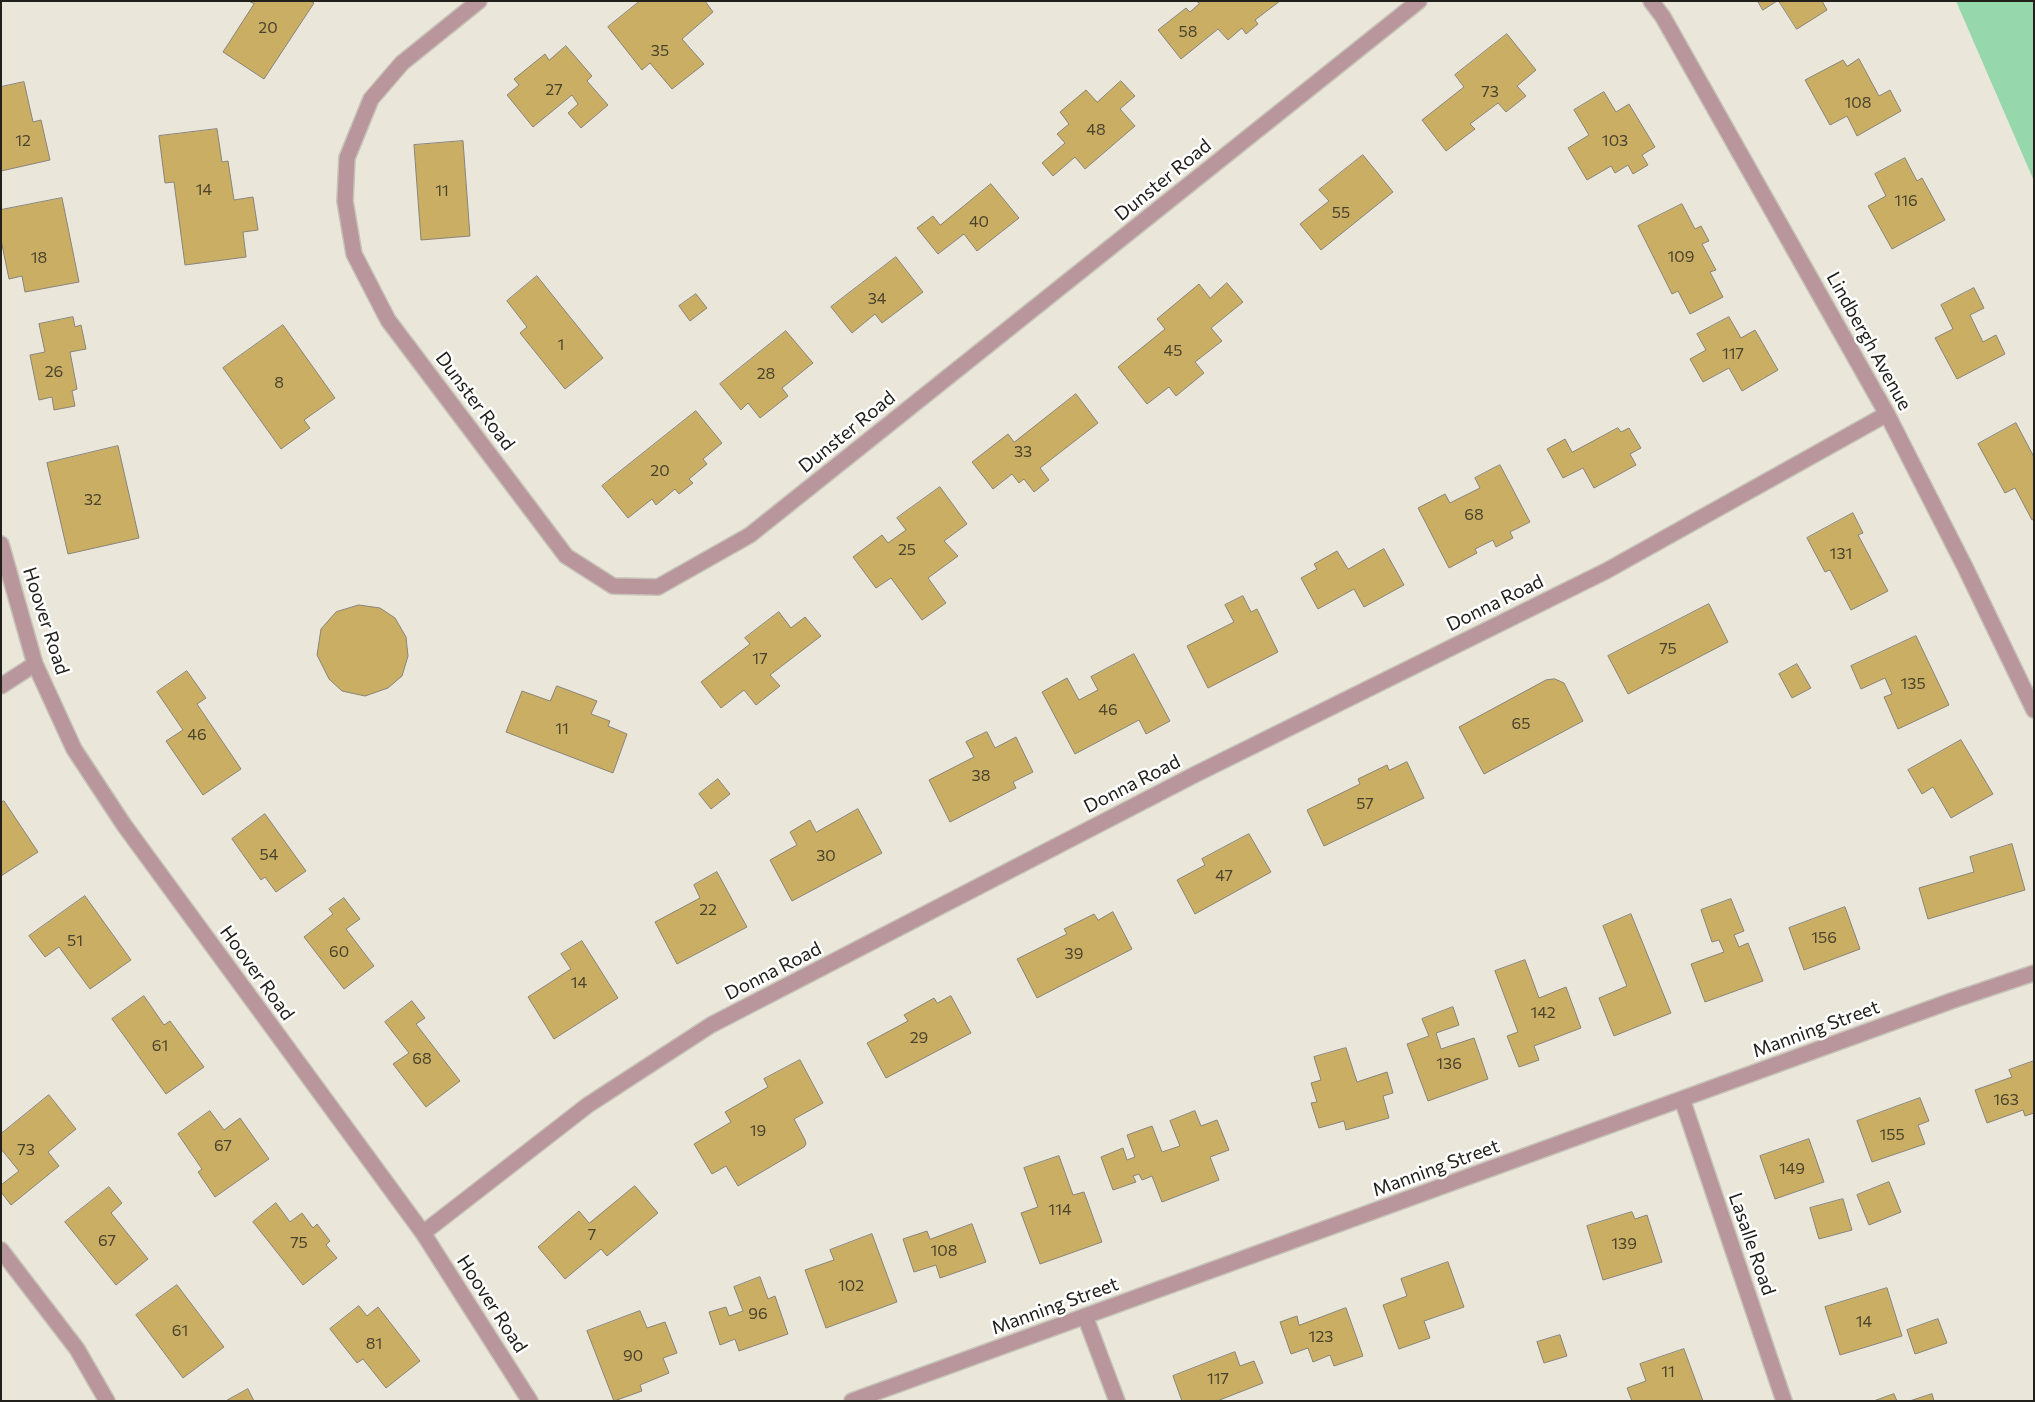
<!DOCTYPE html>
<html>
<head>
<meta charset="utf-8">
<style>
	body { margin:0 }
	#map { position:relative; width:2035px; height:1402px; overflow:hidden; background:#eae6d9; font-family:Commissioner,sans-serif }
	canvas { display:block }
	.frame { position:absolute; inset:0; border:2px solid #21201b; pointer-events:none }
</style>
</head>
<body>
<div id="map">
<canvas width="2035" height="1402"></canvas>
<div class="frame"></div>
</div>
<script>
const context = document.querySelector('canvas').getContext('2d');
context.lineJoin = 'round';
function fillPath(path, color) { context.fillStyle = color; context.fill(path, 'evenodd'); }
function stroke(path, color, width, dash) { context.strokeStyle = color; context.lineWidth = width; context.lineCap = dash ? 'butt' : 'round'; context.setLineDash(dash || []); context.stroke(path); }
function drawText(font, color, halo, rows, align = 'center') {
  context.font = font + ' Commissioner,sans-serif'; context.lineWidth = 5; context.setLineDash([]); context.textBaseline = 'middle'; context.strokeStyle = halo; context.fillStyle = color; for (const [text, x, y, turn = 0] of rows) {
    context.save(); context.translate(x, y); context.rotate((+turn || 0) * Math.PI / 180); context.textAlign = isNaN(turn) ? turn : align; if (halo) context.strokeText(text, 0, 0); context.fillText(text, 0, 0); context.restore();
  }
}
fillPath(new Path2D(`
	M1956,1H2034V181Z`), '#96d7ac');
const building = new Path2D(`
	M249,1H310L314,3L264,79L223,52L254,4Z
	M640,1H705L713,12L682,39L704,64L672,89L650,63L642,70L608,27Z
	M1197,1H1280L1255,20L1258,24L1246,34L1242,28L1228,40L1218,29L1181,59L1158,30L1186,8L1190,12L1199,4Z
	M1758,1H1777L1763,10Z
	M1779,1H1822L1827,10L1797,29Z
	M1507,34L1536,70L1517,86L1526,96L1506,112L1498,103L1470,124L1475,129L1446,151L1422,120L1464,87L1455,75Z
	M566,46L592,76L587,81L608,105L581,128L568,113L578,104L572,95L533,127L507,95L519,85L514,79L545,54L549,60Z
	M1859,59L1879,96L1890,90L1901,111L1857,136L1847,116L1830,125L1805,80L1843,60L1847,66Z
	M1121,81L1135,96L1120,109L1135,126L1085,169L1075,157L1053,176L1042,163L1065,143L1057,134L1069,124L1060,112L1086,90L1097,102Z
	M24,82L33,122L41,120L50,160L1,171V87Z
	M1604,92L1616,112L1629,104L1655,147L1642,155L1648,165L1633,174L1628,165L1615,173L1611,166L1587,180L1568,148L1589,135L1574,110Z
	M217,129L222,162L228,161L234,200L253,197L258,230L243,232L246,257L185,265L174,182L165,183L159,136Z
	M463,141L470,236L421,240L414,145Z
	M1363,155L1393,192L1321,250L1300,224L1329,201L1319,190Z
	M1905,158L1917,181L1922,178L1945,220L1892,249L1868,206L1886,196L1875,174Z
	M991,184L1019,218L977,251L964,234L938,254L917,228L933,216L940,225Z
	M62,198L79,282L25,292L22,276L9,279L1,240V210Z
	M1682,204L1695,229L1701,226L1709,241L1702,244L1716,270L1710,272L1723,297L1690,314L1678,291L1672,294L1638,226Z
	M896,257L923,292L882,323L875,314L852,333L831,307Z
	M537,276L603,358L565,389L520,333L527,327L507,301Z
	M1227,283L1243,302L1211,328L1222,341L1195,362L1204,373L1176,396L1169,387L1147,404L1118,367L1165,329L1157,319L1199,284L1210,298Z
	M1974,288L1984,308L1970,315L1983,342L1996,335L2005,354L1957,379L1935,338L1953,329L1941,305Z
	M696,294L707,308L690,321L679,306Z
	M73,317L75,327L81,325L86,349L70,352L77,389L72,391L75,406L54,410L52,397L39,400L30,355L45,352L39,324Z
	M1729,317L1741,338L1755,330L1778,370L1742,391L1729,368L1703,382L1690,359L1706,350L1697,334Z
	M283,325L335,398L304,420L310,428L281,449L223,368Z
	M786,331L813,363L782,388L788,396L760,418L748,403L741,410L720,384Z
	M1076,394L1098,423L1040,468L1049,480L1034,492L1024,479L1019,483L1012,474L993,489L972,462L1008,434L1014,442Z
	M696,411L722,443L703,459L707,464L689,479L693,483L679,494L675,489L656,505L652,499L628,518L602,486Z
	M2016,423L2034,457V519L2032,520L2015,488L2005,493L1978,444Z
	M1618,428L1621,432L1629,428L1641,448L1630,454L1636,465L1594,488L1583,468L1563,478L1547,449L1565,439L1572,452Z
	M118,446L139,538L68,554L47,463Z
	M1500,465L1530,522L1510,532L1513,538L1496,547L1493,540L1475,549L1477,553L1449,568L1418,508L1445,494L1450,503L1480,488L1475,478Z
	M940,487L967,524L944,541L958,556L928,578L946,603L922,620L891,578L876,588L853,557L882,535L888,543L906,530L897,518Z
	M1853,513L1863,533L1858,535L1888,591L1851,610L1830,570L1825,572L1807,538Z
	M1384,549L1404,585L1364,607L1354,589L1318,609L1301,578L1317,569L1314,564L1337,551L1348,569Z
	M1243,596L1251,612L1257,609L1278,652L1208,688L1187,646L1234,622L1225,605Z
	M1709,604L1728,642L1628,694L1608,656Z
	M359,605L380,608L395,618L406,637L408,656L402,676L388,688L365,696L342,691L329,679L317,655L321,629L336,612Z
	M779,612L791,628L805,617L821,636L770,675L780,686L756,705L744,690L721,708L701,682L750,644L745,638Z
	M1916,636L1949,705L1898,729L1884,697L1892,694L1885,678L1861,689L1851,666Z
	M1134,654L1170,721L1146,734L1139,720L1075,754L1042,692L1067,678L1079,700L1098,690L1091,677Z
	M1797,664L1811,688L1792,698L1779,674Z
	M187,671L206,698L197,704L241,769L203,795L166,741L183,730L157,692Z
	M1555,679L1564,683L1583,721L1484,774L1459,727L1546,680Z
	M557,686L597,701L591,714L610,721L608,726L627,734L613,773L506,732L522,691L550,701Z
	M987,732L995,748L1016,737L1033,772L1013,782L1016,788L950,822L929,780L974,757L966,742Z
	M1961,740L1993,794L1951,818L1933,787L1922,794L1908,770Z
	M1407,762L1424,798L1324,846L1307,810L1360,784L1358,779L1387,765L1389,770Z
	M718,779L730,794L711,809L699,794Z
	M4,801L38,852L1,876V803Z
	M858,809L882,853L792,901L770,860L797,845L790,832L810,820L816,832Z
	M265,814L306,871L276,892L265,877L261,880L232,839Z
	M1249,834L1271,872L1195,914L1177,880L1205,865L1202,859Z
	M2012,844L2025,890L1928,919L1919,888L1974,872L1970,857Z
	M717,872L747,927L677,964L655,922L700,898L694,885Z
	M85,896L131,960L90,989L59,947L45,957L29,936Z
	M344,898L360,919L346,929L374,966L344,989L304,937L333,914L329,909Z
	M1731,899L1744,931L1734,935L1739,947L1748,943L1763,981L1705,1002L1691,964L1724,952L1719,940L1712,942L1701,910Z
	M1845,907L1860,949L1804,970L1789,928Z
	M1113,912L1132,949L1037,998L1017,959L1067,934L1064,929L1094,914L1098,920Z
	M1631,914L1671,1013L1614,1036L1599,998L1627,986L1603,926Z
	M582,941L618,998L554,1039L528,997L571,969L561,954Z
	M1525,960L1539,998L1566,987L1581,1028L1534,1046L1539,1060L1519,1067L1507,1036L1518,1032L1495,971Z
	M144,996L164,1025L170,1021L204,1067L166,1094L112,1019Z
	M951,996L971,1033L886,1078L867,1043L908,1021L904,1015L934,998L937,1003Z
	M412,1001L425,1018L416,1024L460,1081L426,1107L393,1064L409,1053L385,1022Z
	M1453,1007L1459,1025L1436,1033L1441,1049L1474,1038L1488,1079L1428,1101L1407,1044L1429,1036L1422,1019Z
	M1346,1048L1357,1082L1387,1072L1393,1093L1383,1096L1389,1118L1346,1130L1344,1121L1319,1128L1311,1103L1317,1102L1311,1083L1321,1080L1314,1057Z
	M800,1060L823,1103L794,1119L805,1140L806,1144L804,1147L738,1186L726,1166L712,1174L694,1144L731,1122L725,1112L768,1087L764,1079Z
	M2034,1061V1113L2025,1116L2023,1110L1987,1123L1975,1090L2012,1077L2009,1070Z
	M49,1095L76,1129L48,1152L59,1166L11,1205L1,1192V1185L19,1171L1,1149V1134Z
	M1920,1098L1929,1121L1918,1125L1925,1144L1872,1162L1857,1121Z
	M210,1111L224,1130L240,1118L269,1159L215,1197L198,1172L202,1169L178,1134Z
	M1195,1111L1201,1126L1217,1120L1229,1150L1210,1157L1219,1180L1162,1202L1152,1176L1142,1180L1139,1174L1133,1176L1136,1182L1113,1190L1101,1157L1123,1148L1127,1160L1135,1157L1127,1135L1152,1126L1162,1152L1180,1146L1170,1121Z
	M1809,1139L1824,1182L1775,1199L1760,1156Z
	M1059,1156L1073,1195L1084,1192L1102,1242L1040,1264L1021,1213L1038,1207L1024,1168Z
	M1889,1182L1901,1212L1869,1225L1857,1195Z
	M635,1186L658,1213L607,1256L601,1249L565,1279L538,1247L579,1211L589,1223Z
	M109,1187L122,1203L111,1213L148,1259L116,1285L65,1222Z
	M1843,1199L1852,1230L1819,1239L1810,1208Z
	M276,1203L290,1222L302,1213L313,1228L317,1224L330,1241L326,1245L337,1258L303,1285L253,1222Z
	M1632,1212L1635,1219L1647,1215L1662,1262L1603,1280L1587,1226Z
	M972,1224L986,1262L940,1278L936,1265L914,1272L903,1239L927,1231L930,1239Z
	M872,1234L897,1302L826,1328L805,1270L834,1260L830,1250Z
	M1448,1262L1464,1307L1424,1321L1430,1338L1399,1349L1383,1305L1407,1296L1401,1279Z
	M760,1277L768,1299L775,1296L788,1334L739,1351L735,1339L720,1345L709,1312L726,1307L729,1316L743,1311L734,1287Z
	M177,1285L224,1347L183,1378L136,1315Z
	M1887,1288L1902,1336L1840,1355L1825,1307Z
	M359,1306L367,1316L378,1307L420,1361L386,1388L363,1359L357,1363L330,1329Z
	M1346,1308L1363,1356L1334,1366L1330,1355L1313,1362L1308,1348L1291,1354L1280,1322L1297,1316L1299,1325Z
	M640,1311L647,1328L665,1322L677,1353L663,1358L669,1373L640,1385L642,1391L614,1401L587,1331Z
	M1938,1319L1947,1343L1915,1354L1907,1330Z
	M1560,1335L1567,1356L1544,1363L1537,1342Z
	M1684,1349L1703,1401H1632L1627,1388L1646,1381L1640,1364Z
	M1235,1352L1240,1366L1254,1361L1263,1383L1217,1401H1182L1173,1376Z
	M248,1389L254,1401H226Z
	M1894,1394L1897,1401H1874Z
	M1932,1394L1934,1401H1910Z`);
fillPath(building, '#caae64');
stroke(building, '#898479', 1);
const minor = new Path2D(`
	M479,1L402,63L371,99L347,158L345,201L354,254L388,320L566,556L613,586L658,587L750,535L1419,1
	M1651,1L1663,17L1887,414L1965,567L2034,710
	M1,544L35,664L74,749L124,825L423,1233L530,1401
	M1,686L35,664
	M1682,1099L1784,1401
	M423,1233L588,1105L711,1025L1194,775L1606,571L1887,414
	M1,1250L77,1349L107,1401
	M1085,1316L1117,1401
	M852,1401L1951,1001L2034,973`);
stroke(minor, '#c6c2b7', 18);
stroke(minor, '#b9959c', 15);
drawText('16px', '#4b442d', null, [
	["20",268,28],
	["58",1188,32],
	["35",660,51],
	["27",554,90],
	["73",1490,92],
	["108",1858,103],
	["48",1096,130],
	["12",23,141],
	["103",1615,141],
	["14",204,190],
	["11",442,191],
	["116",1906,201],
	["55",1341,213],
	["40",979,222],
	["109",1681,257],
	["18",39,258],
	["34",877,299],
	["1",561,345],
	["45",1173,351],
	["117",1733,354],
	["26",54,372],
	["28",766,374],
	["8",279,383],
	["33",1023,452],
	["20",660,471],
	["32",93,500],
	["68",1474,515],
	["25",907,550],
	["131",1841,554],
	["75",1668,649],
	["17",760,659],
	["135",1913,684],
	["46",1108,710],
	["65",1521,724],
	["11",562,729],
	["46",197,735],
	["38",981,776],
	["57",1365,804],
	["54",269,855],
	["30",826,856],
	["47",1224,876],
	["22",708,910],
	["156",1824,938],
	["51",75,941],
	["60",339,952],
	["39",1074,954],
	["14",579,983],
	["142",1543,1013],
	["29",919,1038],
	["61",160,1046],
	["68",422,1059],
	["136",1449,1064],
	["163",2006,1100],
	["19",758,1131],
	["155",1892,1135],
	["67",223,1146],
	["73",26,1150],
	["149",1792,1169],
	["114",1060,1210],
	["7",592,1235],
	["67",107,1241],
	["75",299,1243],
	["139",1624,1244],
	["108",944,1251],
	["102",851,1286],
	["96",758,1314],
	["14",1864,1322],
	["61",180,1331],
	["123",1321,1337],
	["81",374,1344],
	["90",633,1356],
	["11",1668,1372],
	["117",1218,1379]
]);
drawText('19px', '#21201b', '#fff', [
	["Dunster Road",1163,180,-39],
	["Lindbergh Avenue",1869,341,61],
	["Dunster Road",475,401,53],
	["Dunster Road",847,432,-39],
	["Donna Road",1495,603,-26],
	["Hoover Road",46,621,72],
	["Donna Road",1132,784,-27],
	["Donna Road",773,971,-27],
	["Hoover Road",257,973,54],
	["Manning Street",1816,1029,-20],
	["Manning Street",1436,1168,-20],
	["Lasalle Road",1752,1244,71],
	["Hoover Road",492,1304,57],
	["Manning Street",1055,1306,-20]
]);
</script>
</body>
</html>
